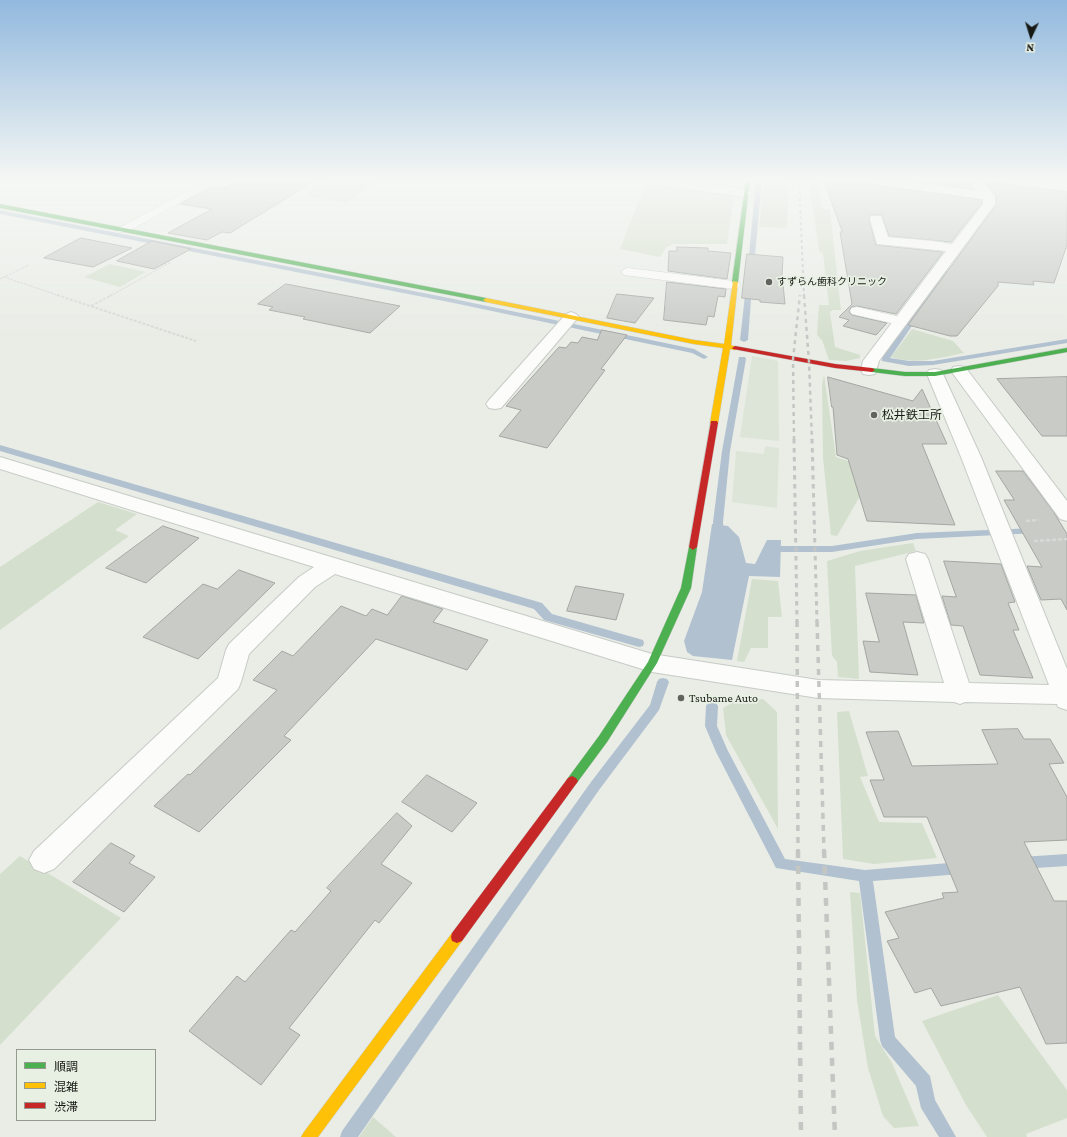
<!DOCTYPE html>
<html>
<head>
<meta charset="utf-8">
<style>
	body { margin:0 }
	#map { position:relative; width:1067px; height:1137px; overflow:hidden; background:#e9ede6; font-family:"Crimson Pro","Noto Sans JP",serif }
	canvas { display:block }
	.legend { position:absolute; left:16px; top:1049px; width:140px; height:72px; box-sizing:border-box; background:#e8f0e3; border:1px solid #949a90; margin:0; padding:5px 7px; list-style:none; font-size:12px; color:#161914 }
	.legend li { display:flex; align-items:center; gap:8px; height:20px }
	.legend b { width:20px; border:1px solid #949a90 }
	.north { position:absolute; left:1011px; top:16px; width:40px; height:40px; -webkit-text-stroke:3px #e8f0e3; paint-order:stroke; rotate:184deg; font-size:11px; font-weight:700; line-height:16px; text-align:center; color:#161914 }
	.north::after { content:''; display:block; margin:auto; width:14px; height:18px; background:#161914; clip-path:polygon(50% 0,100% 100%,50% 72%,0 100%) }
</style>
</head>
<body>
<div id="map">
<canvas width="1067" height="1137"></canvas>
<ul class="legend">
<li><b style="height:5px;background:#4caf50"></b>順調</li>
<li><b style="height:5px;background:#ffc107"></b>混雑</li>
<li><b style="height:5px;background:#c62828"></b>渋滞</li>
</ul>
<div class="north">N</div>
</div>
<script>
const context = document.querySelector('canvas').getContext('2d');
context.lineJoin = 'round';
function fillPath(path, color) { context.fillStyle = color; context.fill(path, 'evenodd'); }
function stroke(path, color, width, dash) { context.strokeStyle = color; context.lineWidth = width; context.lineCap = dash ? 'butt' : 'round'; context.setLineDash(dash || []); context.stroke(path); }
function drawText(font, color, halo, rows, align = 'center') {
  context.font = font + ' "Crimson Pro","Noto Sans JP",serif'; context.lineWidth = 3.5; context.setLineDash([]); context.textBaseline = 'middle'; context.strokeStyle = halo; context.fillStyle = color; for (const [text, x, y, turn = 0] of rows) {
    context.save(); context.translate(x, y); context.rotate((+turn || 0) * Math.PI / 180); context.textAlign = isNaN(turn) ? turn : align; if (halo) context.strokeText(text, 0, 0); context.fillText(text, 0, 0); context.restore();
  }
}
fillPath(new Path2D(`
	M752,356L778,361L779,441L740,437Z
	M765,446L779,448L777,508L732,502L736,451L764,454Z`), '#dce5d7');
fillPath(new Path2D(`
	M325,180H378L348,203L308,197L307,192Z
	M764,180H789L787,228L759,227Z
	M812,180H828L820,185L821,208L830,210L841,310H833L830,312L835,347L860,355V358L846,361L829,360L822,340L817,335L819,305H829L823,254L819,251L809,182Z
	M646,182L734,196L727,244H673L666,248L660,257L620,249Z
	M110,264L146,272L120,287L84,277Z
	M912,329L953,341L964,353C939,358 915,365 891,357Z
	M824,375L836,457L875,470L837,536L831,535L823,458L822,385Z
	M98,502L137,514L115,530L129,536L0,630V567Z
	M913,543L916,551L855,566L859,679L838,677L837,662L832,656L827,561L860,551Z
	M752,579L778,581L782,617H768V648H751L744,662L737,661Z
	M763,699L777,712L778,829L726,735L723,708L735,701Z
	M849,711L868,776L860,777L879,822L922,823L937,858L874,864L843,859L837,712Z
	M20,856L121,918L0,1045V874Z
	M850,892L860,893L875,1036L892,1063L919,1126L894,1128L883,1116L868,1068L857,1000Z
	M998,995L1067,1090V1118L1026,1134L1027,1137H987L966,1105L922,1021Z
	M373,1117L396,1137H359Z`), '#d5dfce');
fillPath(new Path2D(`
	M712,524L728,526L739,537L746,563L755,564L767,540H781L780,577L749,576L732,660L693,656L687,652L684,641L702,592Z`), '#b2c1d0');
fillPath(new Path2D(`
	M756,180H762L754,266L751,268L748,266Z
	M988,180H997L1007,182L1001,197L996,196L1002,184Z
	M0,210L449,298L694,349L708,357L704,359L692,353L449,302L0,214Z
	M946,270L949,272L890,358L909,361H933L1067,339V343L933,365L909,366L882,361V357L944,271Z
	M749,284L752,286L748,340L744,342L740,340L746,286Z
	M739,357H745L746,359L730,451L723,522L724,537L719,540L714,537L713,522L722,451Z
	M0,445L542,603L552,614L643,640L644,643L643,646L639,647L544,620L534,609L0,451Z
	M1035,528L1038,529L1040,531L1038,533L917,539L832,552H780L777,558L774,559L769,556L773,547L776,546H832L917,533Z
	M663,678L667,679L669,682L659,710L599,790L358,1137H340L342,1131L591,782L650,705L657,682L659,679Z
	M712,702L716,703L718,706L717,726L728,751L785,859L865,870L961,862L966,864L968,868L966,872L961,874L873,881L895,1037L930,1076L935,1100L956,1137H939L921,1108L916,1086L882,1046L880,1040L859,881L776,868L716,752L705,726L706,706L708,703Z
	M1067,854V866L1021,869L1016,867L1014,863L1016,859L1021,857Z`), '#b2c1d0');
const building = new Path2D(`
	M238,180H316L230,233L222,232L207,240L168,233L212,209L180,204L209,188L227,187Z
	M824,180H867L869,184L874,185L982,200V203L951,242L889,236L882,215H870L869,219L876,245L943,252L896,314L857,306L851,307L849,312L852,315L887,323L876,335L843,326L849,320L839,317L852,304L840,232H842Z
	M906,180H968L974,189Z
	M984,181L1067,192V245L1054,283L1033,281L1034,285L998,282V286L957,336H950L908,325L996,205V195Z
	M81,238L132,248L93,267L44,258Z
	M152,241L191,249L154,269L117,261Z
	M677,247L708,248V251L731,253L727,279L668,271L669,251H677Z
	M747,254L783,257L782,275L785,304L760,302V300L742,298Z
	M667,282L726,289L725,297L718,296L714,317L708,316L706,325L664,320Z
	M286,284L400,306L370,333L303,319L305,317L269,310L273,307L258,304Z
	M617,294L654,298L635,323L607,318Z
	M602,330L627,335L601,369L605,370L547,448L499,436L521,410L506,406L559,347L566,348L571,342L578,343L582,337L597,340Z
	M828,377L913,401L922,389L947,444H922L955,525L867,521L848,459L837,455L833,407H832Z
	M1067,377V436H1042L997,379Z
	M996,471H1023L1053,511L1067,534V610L1061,599L1041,600L1027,566L1042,567L1004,500H1014Z
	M163,526L199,538L146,583L106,568Z
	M944,561L1001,564L1015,602L1008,603L1019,630H1013L1033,678L980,675L963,626L951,625L942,596L956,597Z
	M239,570L275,583L198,659L143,637L203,584L217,589Z
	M576,586L624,594L616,620L567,611Z
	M866,593L916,595L924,623L903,622L918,675L870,672L863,641L879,642Z
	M402,596L443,609L433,622L488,640L467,670L376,639L284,736L291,740L199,832L154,806L188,774L190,775L277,690L253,680L282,651L293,656L341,606L366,616L372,609L387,615Z
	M1018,729L1024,739H1050L1064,763L1049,764L1067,797V840L1024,842L1054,901H1067V1043L1046,1044L1020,987L941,1006L931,988L915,993L887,941L899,938L885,912L944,898L942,893L958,892L927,817H884L870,780H884L866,732L898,731L912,766L998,764L982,730Z
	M427,775L477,803L452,832L402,802Z
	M397,813L412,826L381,864L412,883L379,923L375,920L289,1028L300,1035L261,1085L189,1031L237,976L245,982L291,930L295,932L331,891L327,888Z
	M111,843L135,856L129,863L155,877L124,912L73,882Z`);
fillPath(building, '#c8cbc6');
stroke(building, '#a3a6a1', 1);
const lane = new Path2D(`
	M207,180H237L226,186H209L127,232H119L117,230L119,228Z
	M628,268L734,281L738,282L740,285L738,288L734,289L624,275L622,272L624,269Z
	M857,307L905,318L907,321L905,324L900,325L852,314L850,311L852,308Z`);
const street = new Path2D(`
	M643,180H673L746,189L750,190L752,193L750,196L746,197L649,184L645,183Z
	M868,180H897L978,191L969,180H981L995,196V204L879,361L875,374L869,375L863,374L861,370L863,361L946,251L877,244L870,219L871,216H881L888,237L933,241L952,244L983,204V199L874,184L870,183Z
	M571,312L576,314L579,317L576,320L501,408L495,409L489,408L486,404L489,400L566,314Z
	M959,366L965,367L1067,501V521L1060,519L951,371L953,367Z
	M935,369L941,370L943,374L981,457L1067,669V710L1058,707L1057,704L965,702L960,704L954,702L818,698L652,672L335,574L315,587L249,654L241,682L238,689L54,869L44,873L34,869L29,860L34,851L218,678L226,650L229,644L299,577L314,567L0,469V457L652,654L818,680L944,683L906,559L909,554L917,552L925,554L928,559L969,683L1049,685L961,457L927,374L929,370Z`);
const fast = new Path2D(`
	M746,180H750L738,282L735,284L732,282Z
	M0,204L486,298L489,300L486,302L0,208Z
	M1067,348V352L935,376H905L872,372L869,370L872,368L905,372H935Z
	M693,544L697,547L691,588L657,663L607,742L576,784L572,786L568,784L566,781L568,778L599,736L648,662L681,588L689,547Z`);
const slow = new Path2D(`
	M733,281L738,282L731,345L738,348L735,350L730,349L718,423L714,425L710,423L723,348L694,344L486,302L483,300L486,298L694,340L724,344Z
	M457,931L462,933L463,937L462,941L318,1137H301L304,1132L452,933Z`);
const jam = new Path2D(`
	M735,346L835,364L872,368L875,370L872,372L835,368L733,349L732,348Z
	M711,421H717L718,423L697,547L693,550L689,547Z
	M572,776L576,778L578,781L576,784L462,941L457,943L452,941L451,937L452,933L568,778Z`);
stroke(lane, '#c7cbc6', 1);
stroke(street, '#c7cbc6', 2);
stroke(fast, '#c7cbc6', 1);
stroke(slow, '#c7cbc6', 1);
stroke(jam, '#c7cbc6', 1);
stroke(new Path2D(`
	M4,277L60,296
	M0,279L29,265
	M110,296L171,262`), '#d7d9d6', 1.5, [2.5, 1]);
stroke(new Path2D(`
	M57,295L196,341
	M91,306L112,295`), '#d7d9d6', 2, [3, 1.5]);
stroke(new Path2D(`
	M1026,521L1039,520
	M1034,541L1067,539`), '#d7d9d6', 2.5, [4, 2]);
fillPath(lane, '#fcfcfb');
fillPath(street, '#fcfcfb');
fillPath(fast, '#4caf50');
fillPath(slow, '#ffc107');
fillPath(jam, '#c62828');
stroke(new Path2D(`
	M799,180L804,296`), '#c4c6c4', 2, [3, 3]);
stroke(new Path2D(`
	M804,295L809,362L812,440
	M794,440L793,359L800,295`), '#c4c6c4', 2.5, [4, 4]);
stroke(new Path2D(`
	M794,439L797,622
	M812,439L817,622`), '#c4c6c4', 3, [4.5, 4.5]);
stroke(new Path2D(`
	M797,621L798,851
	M817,621L824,851`), '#c4c6c4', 3.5, [6, 6]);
stroke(new Path2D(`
	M798,850L801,1137
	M824,850L835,1137`), '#c4c6c4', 4.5, [8, 8]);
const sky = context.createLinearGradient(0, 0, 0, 339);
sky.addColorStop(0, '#92b9de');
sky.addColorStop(0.53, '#f5f7f4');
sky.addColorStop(1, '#f5f7f400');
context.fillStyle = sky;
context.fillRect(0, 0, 1067, 339);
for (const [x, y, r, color] of [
	[769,282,4,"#60635e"],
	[874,415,4,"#60635e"],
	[681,698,4,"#60635e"]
]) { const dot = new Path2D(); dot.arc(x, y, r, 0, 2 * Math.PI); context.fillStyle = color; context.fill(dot); stroke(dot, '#e8f0e3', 1.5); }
drawText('10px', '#161914', '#e8f0e3', [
	["すずらん歯科クリニック",777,282]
], 'left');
drawText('12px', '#161914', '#e8f0e3', [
	["松井鉄工所",882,415],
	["Tsubame Auto",689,698]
], 'left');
</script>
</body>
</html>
